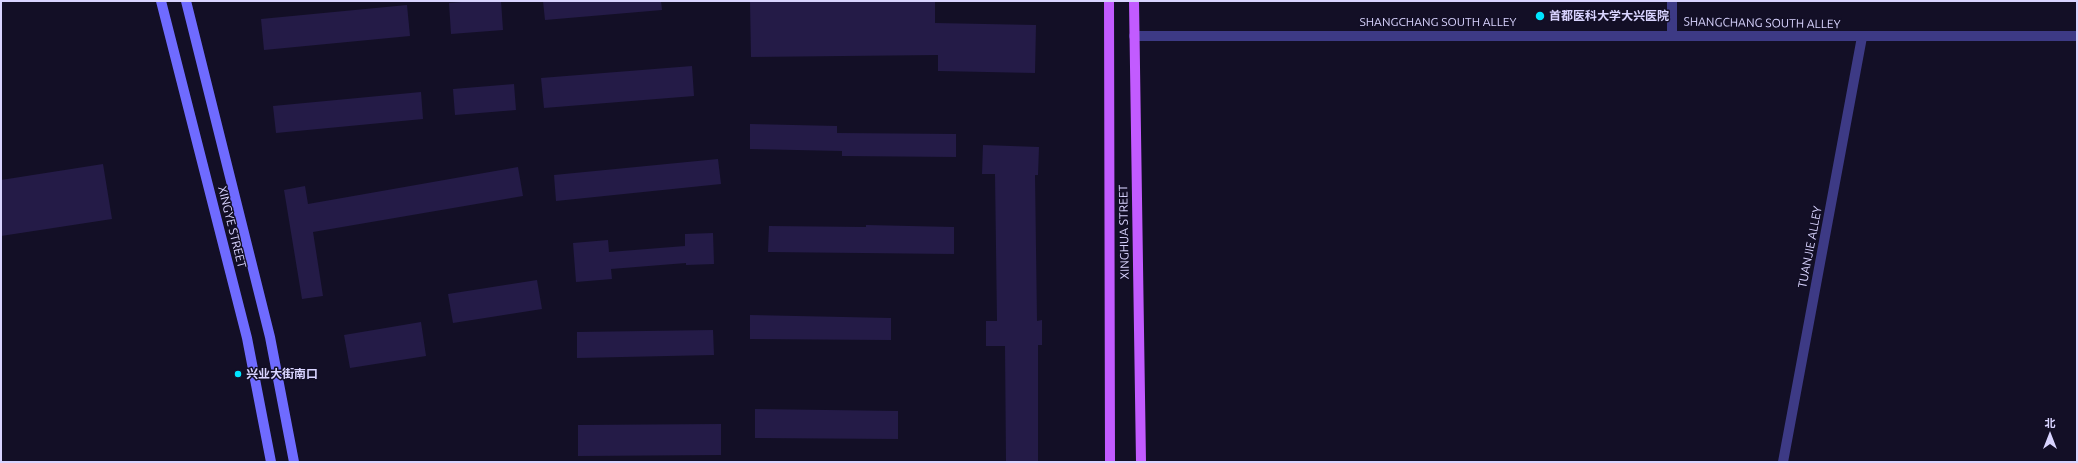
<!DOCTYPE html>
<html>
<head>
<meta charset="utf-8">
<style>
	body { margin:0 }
	#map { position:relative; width:2078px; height:463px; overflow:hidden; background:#130f26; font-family:Ubuntu,"Noto Sans SC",sans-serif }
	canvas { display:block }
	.frame { position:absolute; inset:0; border:2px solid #d9d4ff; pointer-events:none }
	.north { position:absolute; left:2030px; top:415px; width:40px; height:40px; -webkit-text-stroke:3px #130f26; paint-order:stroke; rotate:0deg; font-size:11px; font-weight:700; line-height:16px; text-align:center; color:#d9d4ff }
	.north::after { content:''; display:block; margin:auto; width:14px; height:18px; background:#d9d4ff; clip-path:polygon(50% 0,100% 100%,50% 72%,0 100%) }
</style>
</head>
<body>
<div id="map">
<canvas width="2078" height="463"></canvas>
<div class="frame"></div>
<div class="north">北</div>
</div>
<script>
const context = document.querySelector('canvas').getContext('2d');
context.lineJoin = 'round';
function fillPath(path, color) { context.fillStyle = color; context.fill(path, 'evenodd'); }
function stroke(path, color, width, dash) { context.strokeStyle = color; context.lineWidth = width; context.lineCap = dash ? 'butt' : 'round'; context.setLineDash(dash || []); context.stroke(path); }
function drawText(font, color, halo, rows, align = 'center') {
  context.font = font + ' Ubuntu,"Noto Sans SC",sans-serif'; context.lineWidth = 3; context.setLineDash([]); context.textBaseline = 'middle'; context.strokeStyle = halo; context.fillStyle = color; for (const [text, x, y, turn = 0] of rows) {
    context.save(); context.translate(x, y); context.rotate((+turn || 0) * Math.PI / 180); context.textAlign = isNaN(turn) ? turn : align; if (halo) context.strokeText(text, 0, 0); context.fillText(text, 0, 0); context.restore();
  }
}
fillPath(new Path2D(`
	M474,1H501L503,30L451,34L449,3Z
	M543,1H661L662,10L545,20Z
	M750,1H935V23L1036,25L1035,73L938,71V55L751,57Z
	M407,5L410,36L264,50L261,19Z
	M692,66L694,96L544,108L541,78Z
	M514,84L516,110L455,115L453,89Z
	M421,92L423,119L276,133L273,106Z
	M750,124L837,126V133L956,134V157L842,156V151L750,149Z
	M983,145L1039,147L1038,175H1035L1037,321L1042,320V345H1038V462H1006L1005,346H986V321H997L995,174H982Z
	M718,159L721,184L556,201L554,175Z
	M103,164L112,219L1,236V180Z
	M518,167L523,196L313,232L323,296L302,299L284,190L305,186L308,204Z
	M866,225L954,227V254L768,252L769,226L866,227Z
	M713,233L714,264L686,265V263L611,269L612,279L576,282L573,243L608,240L609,252L685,246V234Z
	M537,280L542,309L453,323L448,294Z
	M750,315L891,318V340L750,339Z
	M421,322L426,356L350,368L344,335Z
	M713,330L714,355L577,358V332Z
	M755,409L898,411V439L755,438Z
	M721,424V455L578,456V425Z`), '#241b47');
stroke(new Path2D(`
	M1672,35V1
	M1134,36H2077
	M1783,462L1862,37`), '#3d3a85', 10);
stroke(new Path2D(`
	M161,1L247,338L271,462
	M186,1L270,337L294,462`), '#6f6bff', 10);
stroke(new Path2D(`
	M1109,1L1110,462
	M1134,1L1141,462`), '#c25bff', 10);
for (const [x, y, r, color] of [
	[1540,16,5,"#00e5ff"],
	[238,374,4,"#00e5ff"]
]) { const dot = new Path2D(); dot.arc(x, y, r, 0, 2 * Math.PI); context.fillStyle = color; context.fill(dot); stroke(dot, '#130f26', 1.5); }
drawText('bold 12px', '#d9d4ff', '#130f26', [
	["首都医科大学大兴医院",1549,16],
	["兴业大街南口",246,374]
], 'left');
drawText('12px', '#d9d4ff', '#130f26', [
	["SHANGCHANG SOUTH ALLEY",1438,22],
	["SHANGCHANG SOUTH ALLEY",1762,23,1],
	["XINGYE STREET",232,227,76],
	["XINGHUA STREET",1124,232,-91],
	["TUANJIE ALLEY",1810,247,-79]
]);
</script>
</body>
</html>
